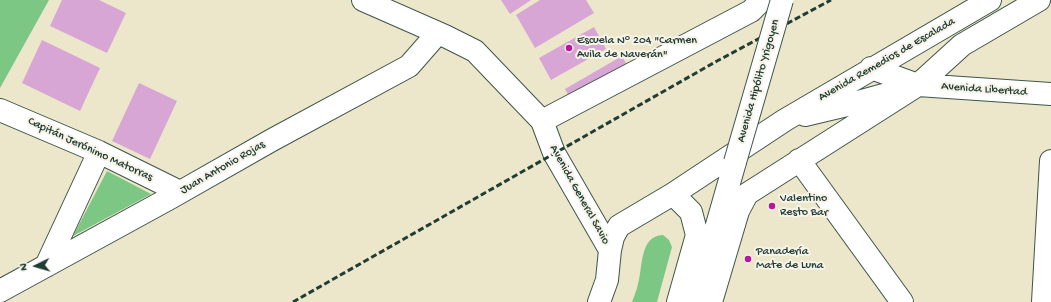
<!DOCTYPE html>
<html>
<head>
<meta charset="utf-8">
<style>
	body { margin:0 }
	#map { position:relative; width:1051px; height:302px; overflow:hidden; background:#ece6ca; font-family:"Gochi Hand",sans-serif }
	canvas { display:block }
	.north { position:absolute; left:16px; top:246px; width:40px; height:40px; -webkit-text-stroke:3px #f7f3e8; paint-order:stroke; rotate:265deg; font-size:11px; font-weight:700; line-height:16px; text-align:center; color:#1f3d34 }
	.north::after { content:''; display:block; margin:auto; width:14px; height:18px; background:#1f3d34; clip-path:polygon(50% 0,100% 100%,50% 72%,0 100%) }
</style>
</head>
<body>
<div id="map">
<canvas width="1051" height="302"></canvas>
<div class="north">N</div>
</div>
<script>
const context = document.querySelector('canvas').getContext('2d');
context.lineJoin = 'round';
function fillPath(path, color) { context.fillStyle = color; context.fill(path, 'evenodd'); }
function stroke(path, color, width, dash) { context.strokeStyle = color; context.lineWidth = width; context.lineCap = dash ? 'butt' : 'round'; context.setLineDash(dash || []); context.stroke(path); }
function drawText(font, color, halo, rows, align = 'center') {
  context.font = font + ' "Gochi Hand",sans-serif'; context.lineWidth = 4; context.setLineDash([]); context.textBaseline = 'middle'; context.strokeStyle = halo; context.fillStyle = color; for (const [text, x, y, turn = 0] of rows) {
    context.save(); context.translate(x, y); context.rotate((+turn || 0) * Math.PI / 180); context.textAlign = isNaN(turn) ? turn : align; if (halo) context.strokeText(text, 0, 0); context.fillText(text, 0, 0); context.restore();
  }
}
fillPath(new Path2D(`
	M0,0H49L0,88Z
	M107,171L151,194L73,236Z
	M663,235L669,240L672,247L657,302H632C634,296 637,290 638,284C643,268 639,236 663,235Z`), '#7cc784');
fillPath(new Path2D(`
	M62,0H99L126,13L107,53L50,26Z
	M501,0H531L510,14Z
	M540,0H586L594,13L535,48L516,15Z
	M594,27L606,49L551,80L539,58Z
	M42,40L100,68L80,111L22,83Z
	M622,56L629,69L572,102L565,89Z
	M139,83L177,101L150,159L112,141Z`), '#d8a6d5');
const minor = new Path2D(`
	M363,0L445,36L475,51L542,121L554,153L610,250
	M871,68L918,85L1051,94
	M0,110L99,152L180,192
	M805,115L847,105L894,92
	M542,121L751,11L762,0
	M799,160L902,302
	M673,194L691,212L697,235L678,302
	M46,266L99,152
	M0,291L170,198L272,140L409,66L437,34
	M599,302L607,280L610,250L613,237L619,226L673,194L785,120L990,0
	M695,302L735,162
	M711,302L738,211L747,194L918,85L962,45L1039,0
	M1043,302L1051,161`);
stroke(minor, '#3e564a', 24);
stroke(minor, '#fff', 22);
stroke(new Path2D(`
	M293,302L717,61L831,0`), '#1f3d34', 3, [6, 3]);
const minorBridge = new Path2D(`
	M735,162L782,0`);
stroke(minorBridge, '#3e564a', 24, []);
stroke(minorBridge, '#fff', 22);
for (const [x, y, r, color] of [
	[569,48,4,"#b5179e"],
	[772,206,4,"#b5179e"],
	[748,259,4,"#b5179e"]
]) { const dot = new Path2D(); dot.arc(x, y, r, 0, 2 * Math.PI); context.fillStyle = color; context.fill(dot); stroke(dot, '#f7f3e8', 1.5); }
drawText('12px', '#1f3d34', '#f7f3e8', [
	["Escuela N° 204 \"Carmen",577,41],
	["Avila de Naverán\"",577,55],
	["Valentino",780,199],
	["Resto Bar",780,213],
	["Panadería",756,252],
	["Mate de Luna",756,266]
], 'left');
drawText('12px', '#1f3d34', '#f7f3e8', [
	["Avenida Remedios de Escalada",887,60,-30],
	["Avenida Hipólito Yrigoyen",759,81,-74],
	["Avenida Libertad",984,90,4],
	["Capitán Jerónimo Matorras",90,150,25],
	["Juan Antonio Rojas",223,168,-30],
	["Avenida General Savio",579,195,61]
]);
</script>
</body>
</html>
